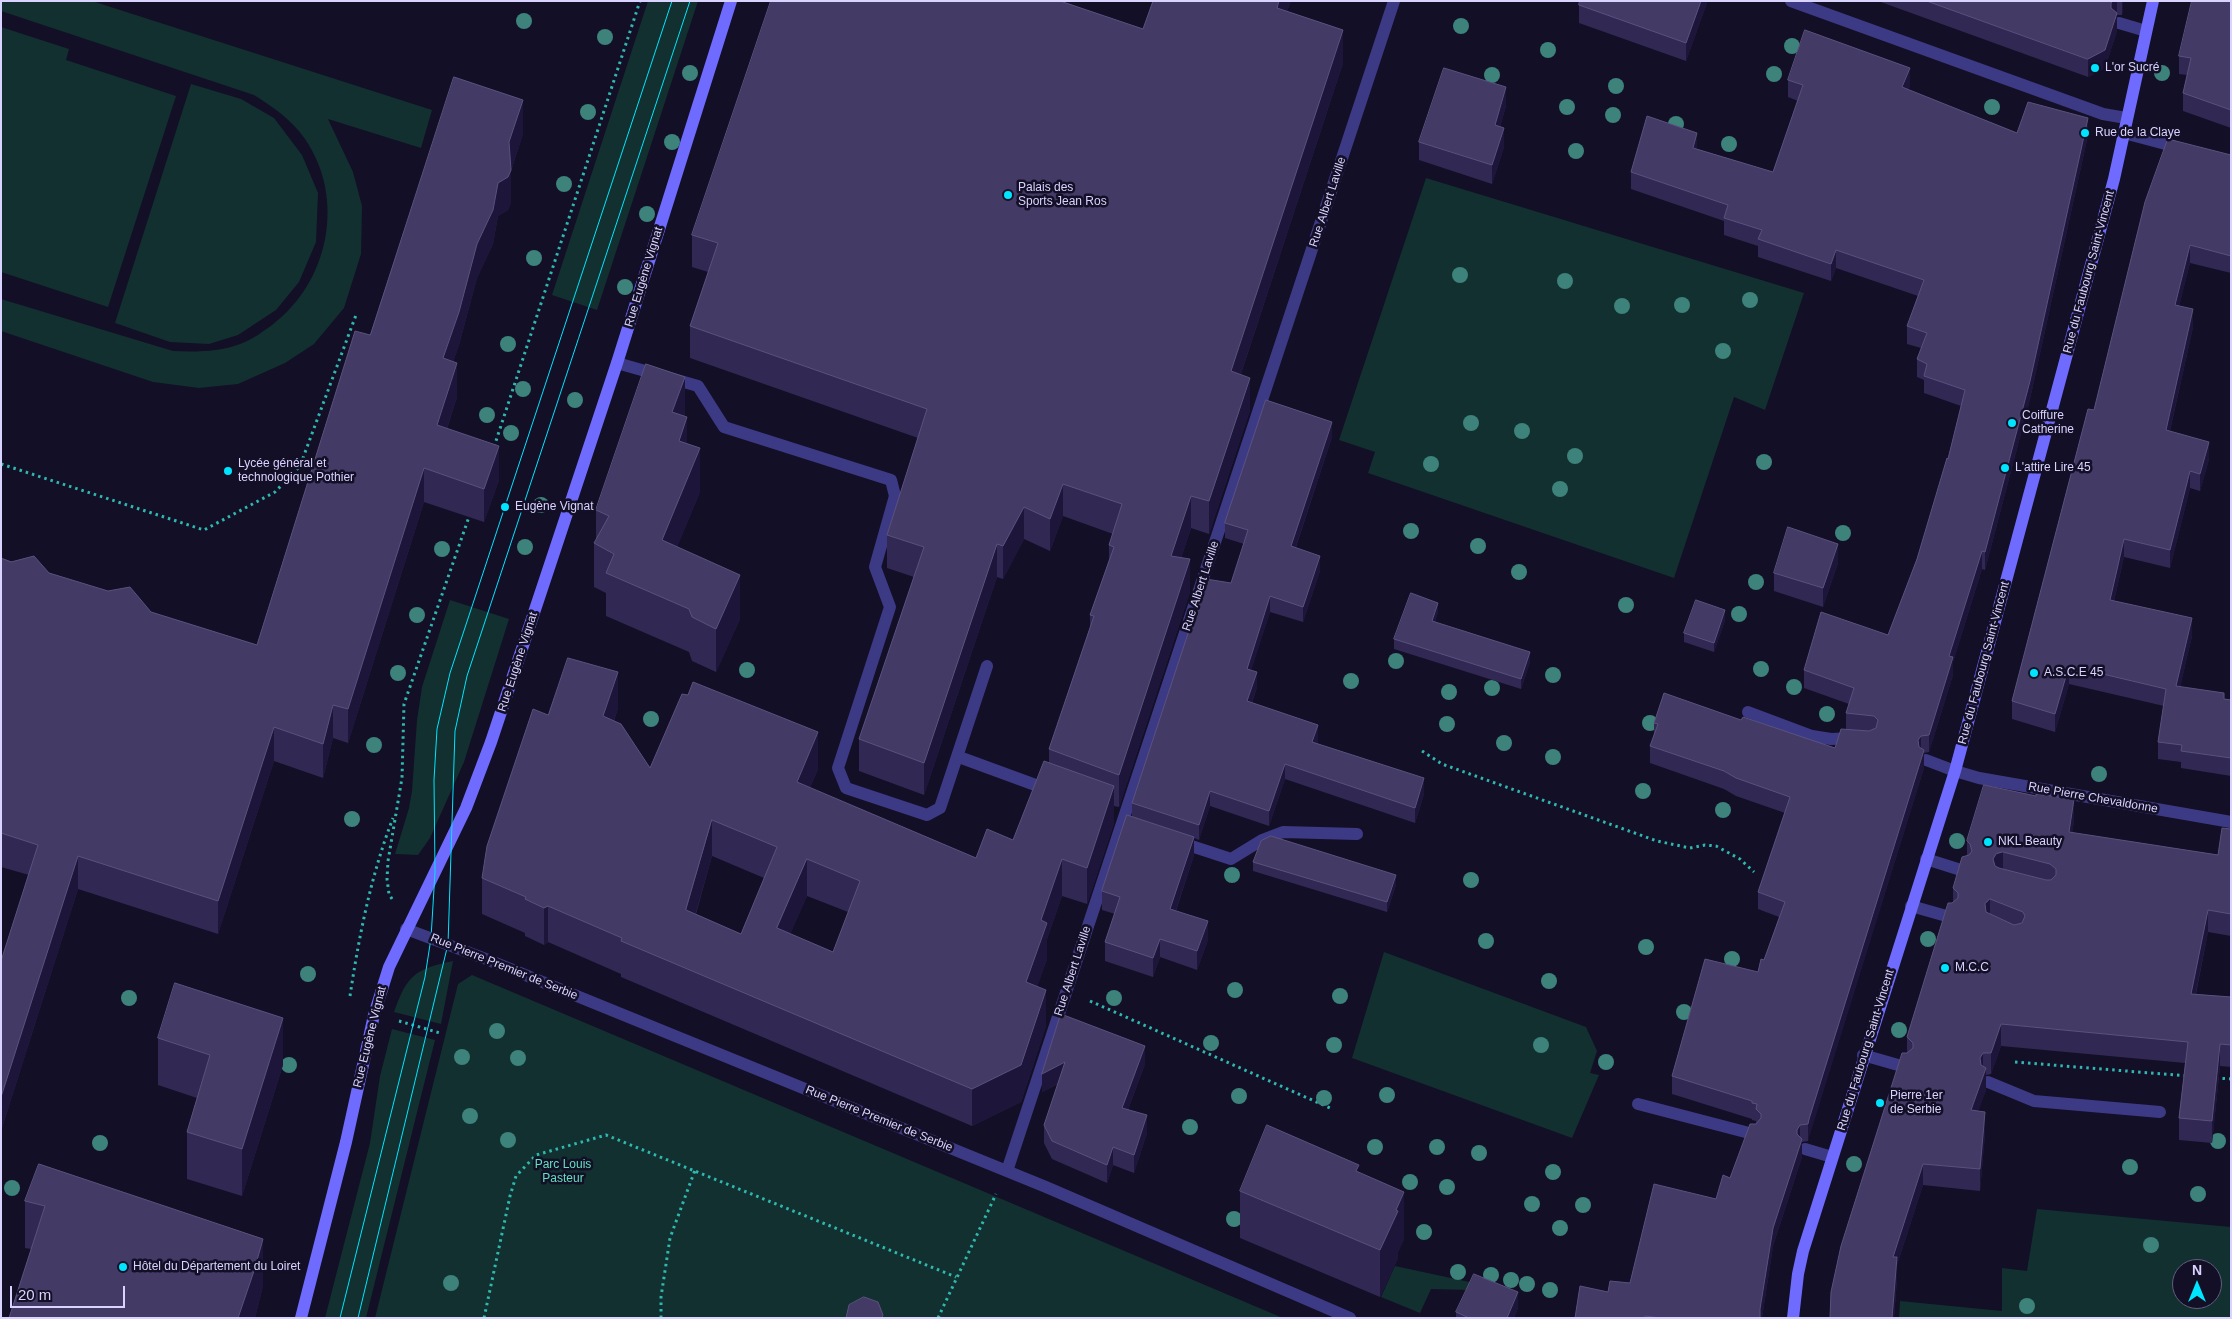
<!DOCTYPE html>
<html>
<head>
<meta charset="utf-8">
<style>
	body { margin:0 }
	#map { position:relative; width:2232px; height:1319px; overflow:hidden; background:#130f26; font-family:Arial,sans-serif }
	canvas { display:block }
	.frame { position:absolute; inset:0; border:2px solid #d9d4ff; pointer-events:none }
	.north { position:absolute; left:2172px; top:1259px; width:50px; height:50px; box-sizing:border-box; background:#130f26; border:1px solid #625e7d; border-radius:50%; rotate:0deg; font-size:14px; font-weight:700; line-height:20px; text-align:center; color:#d9d4ff }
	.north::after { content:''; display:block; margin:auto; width:18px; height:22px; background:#00e5ff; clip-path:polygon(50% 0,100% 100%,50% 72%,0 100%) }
	.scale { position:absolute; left:10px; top:1286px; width:115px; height:22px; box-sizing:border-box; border:2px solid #d9d4ff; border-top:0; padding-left:6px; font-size:15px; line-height:18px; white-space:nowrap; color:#d9d4ff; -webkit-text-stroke:4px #130f26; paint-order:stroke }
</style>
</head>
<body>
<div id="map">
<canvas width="2232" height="1319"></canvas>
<div class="frame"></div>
<div class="north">N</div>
<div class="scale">20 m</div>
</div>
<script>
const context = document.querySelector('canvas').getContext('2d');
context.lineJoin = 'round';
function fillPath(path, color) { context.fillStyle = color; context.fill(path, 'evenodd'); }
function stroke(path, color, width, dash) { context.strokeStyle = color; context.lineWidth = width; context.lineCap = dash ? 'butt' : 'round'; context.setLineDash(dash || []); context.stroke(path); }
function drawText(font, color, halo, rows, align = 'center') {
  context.font = font + ' Arial,sans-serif'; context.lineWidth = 5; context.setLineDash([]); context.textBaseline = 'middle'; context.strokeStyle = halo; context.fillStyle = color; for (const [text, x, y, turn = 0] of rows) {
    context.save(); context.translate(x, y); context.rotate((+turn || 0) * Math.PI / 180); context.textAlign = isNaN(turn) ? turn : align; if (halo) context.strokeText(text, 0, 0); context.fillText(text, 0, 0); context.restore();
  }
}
fillPath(new Path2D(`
	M1,1H92L432,110L421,148L328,119L353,172L362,206L361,254L344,308L314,344L285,363L238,384L199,388L153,382L1,331V299L173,351C195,352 219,352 240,344C252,340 262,332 272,325C329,282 346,199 305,139C291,119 273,107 254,95L1,11Z
	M648,1H698L597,310L552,295Z
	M1,27L69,49L66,60L176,96L108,307L1,272Z
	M191,84L241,99L274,118L302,155L318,193L316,242L299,282L276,310L238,335L209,344L170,342L115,323Z
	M1426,178L1804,293L1765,410L1734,397L1674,578L1368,473L1375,452L1339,440Z
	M450,600L509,619L464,762L430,838L418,855L395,854L409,808L412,791L417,720L422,687Z
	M1384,952L1586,1027L1597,1051L1590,1073L1599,1075L1572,1138L1352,1058Z
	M453,961L441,1024L394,1012C407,975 415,969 453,961Z
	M472,975L1283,1318H375L458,984Z
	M392,1029L435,1040L366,1318H325L370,1143L380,1076Z
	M2037,1209L2231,1227V1318H1899L1900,1301L2002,1311V1268L2027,1271ZM2182,1269H2212V1299H2182Z
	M1395,1266L1474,1283L1472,1290L1431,1289L1420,1313L1381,1297Z`), '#12302f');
stroke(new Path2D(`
	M494,447L640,1
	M1,464L204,530L275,492L300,466L356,315
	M1422,751L1442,764L1657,841L1690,848L1705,845L1716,846L1740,859L1754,872
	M392,899L389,894L387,879L388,861L402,778L404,704L470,514
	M350,996C359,936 371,875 393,818
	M1090,1001L1330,1108
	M399,1021L440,1033
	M2015,1062L2188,1076
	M2216,1078L2231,1079
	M484,1318L510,1196L516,1176L536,1155L606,1135L956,1277
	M661,1318V1297L670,1238L695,1170
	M938,1318L996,1194`), '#2fb8b0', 3, [2.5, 4]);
stroke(new Path2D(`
	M2119,23L2146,31
	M2124,133L2173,146
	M617,363L698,386L724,427L891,480L895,496L875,567L890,607L838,768L846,788L927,815L940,808L987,666
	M1748,712L1812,736L1831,739L1855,738
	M959,757L1049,790
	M1926,760L1955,771
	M1179,842L1231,859L1262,840L1283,832L1357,834
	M1926,859L1964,871
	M1911,906L1950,917
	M1863,1055L1905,1067
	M1988,1082L2034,1101L2160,1112
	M1638,1104L1753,1134
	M1805,1149L1832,1157`), '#3d3a85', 12);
stroke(new Path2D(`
	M1791,1L2103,114L2126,118
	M1955,771L1979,778L2231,822
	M406,929L486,959L1046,1187L1350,1318
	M1007,1171L1394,1`), '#3d3a85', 12);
stroke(new Path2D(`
	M301,1318L346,1142L374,1015L389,967L466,808L491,742L617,363L731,1
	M1793,1318L1798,1274L1803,1251L1955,771L2114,179L2153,1`), '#6f6bff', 12);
stroke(new Path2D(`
	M340,1318L425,977L431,938L435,872L434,780L437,729L450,673L672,1
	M358,1318L448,944L455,731L467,676L690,1`), '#00e5ff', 1);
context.fillStyle = '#3d827b';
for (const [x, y] of [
	[524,21],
	[1461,26],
	[605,37],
	[1792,46],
	[1548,50],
	[690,73],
	[2162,73],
	[1774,74],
	[1492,75],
	[1616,86],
	[1567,107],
	[1992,107],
	[588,112],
	[1613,115],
	[1676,124],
	[672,142],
	[1729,144],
	[1576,151],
	[564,184],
	[647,214],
	[534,258],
	[1460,275],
	[1565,281],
	[625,287],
	[1750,300],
	[1682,305],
	[1622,306],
	[508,344],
	[1723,351],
	[523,389],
	[575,400],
	[487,415],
	[1471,423],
	[1522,431],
	[511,433],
	[1575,456],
	[1764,462],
	[1431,464],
	[1560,489],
	[541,505],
	[1411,531],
	[1843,533],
	[1478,546],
	[525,547],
	[442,549],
	[1519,572],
	[1756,582],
	[1626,605],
	[1739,614],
	[417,615],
	[1396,661],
	[1761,669],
	[747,670],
	[398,673],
	[1553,675],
	[1351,681],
	[1794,687],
	[1492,688],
	[1449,692],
	[1827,714],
	[651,719],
	[1650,723],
	[1447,724],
	[1504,743],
	[374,745],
	[1553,757],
	[2099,774],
	[1643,791],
	[1723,810],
	[352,819],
	[1957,841],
	[1232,875],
	[1471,880],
	[1928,939],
	[1486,941],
	[1646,947],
	[1732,959],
	[308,974],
	[1549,981],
	[1235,990],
	[1340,996],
	[129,998],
	[1114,998],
	[1684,1012],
	[1899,1030],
	[497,1031],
	[1211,1043],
	[1334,1045],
	[1541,1045],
	[462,1057],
	[518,1058],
	[1606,1062],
	[289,1065],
	[1387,1095],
	[1239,1096],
	[1324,1098],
	[470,1116],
	[1190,1127],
	[508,1140],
	[2218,1141],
	[100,1143],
	[1375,1147],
	[1437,1147],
	[1479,1153],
	[1854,1164],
	[2130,1167],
	[1553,1172],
	[1410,1182],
	[1447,1187],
	[12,1188],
	[2198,1194],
	[1532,1204],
	[1583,1205],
	[1234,1219],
	[1560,1228],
	[1424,1232],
	[2151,1245],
	[1458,1272],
	[1491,1275],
	[1511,1280],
	[451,1283],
	[1527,1284],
	[1550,1290],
	[2027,1306]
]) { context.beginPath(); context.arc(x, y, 8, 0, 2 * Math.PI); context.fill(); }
fillPath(new Path2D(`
	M1291,1L1287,11L1343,63L1241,374L1250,410L1209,534L1191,528L1181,558L1190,592L1119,807L1114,806V823L1087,904L1062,896L1047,939V959L1037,987L1046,1026L1021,1102L972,1126L621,977V974L548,942L544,945L525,936V933L482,914V878L548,715L618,708L614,721L650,768L818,769L810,788L976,858L1013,840L1049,763V749L1090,628V615L1109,560V545L1113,534L1063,516L1050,551L1024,539L1003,579L997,577L924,795L859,771V739L914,577L887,568V535L918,438L690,358V326L708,272L692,267V235L1143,29ZM712,856L764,878L741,934L696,914ZM807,896L848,912L833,952L790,934Z
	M1707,1V3L1686,61L1579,23V5Z
	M1878,1H2123V9L2122,15H2117V31L2105,68L2088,77Z
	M2231,1V128L2183,111V93L2187,75L2179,74V56Z
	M1788,80L1910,86L1908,90L2017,133L2088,135L2030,399L1985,570L1982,569L1953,662V675L1929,752L1924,753V768L1809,1136L1808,1141L1802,1142V1157L1773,1246L1762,1318H1575L1608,1292L1630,1283L1716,1199L1730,1178L1756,1124V1121L1752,1120V1119L1672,1094V1076L1758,972L1764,960L1779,917L1758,909V892L1785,813L1736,796L1724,789L1650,763V746L1654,735V723L1741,720L1835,748L1846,730V713L1849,704L1804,688V670L1888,635L1917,559L1948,459L1961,406L1924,393V380L1917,377V359L1921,348L1907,344V326L1918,296L1836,268L1831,281L1758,257V246L1724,235V221L1631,189V172L1697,149L1773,172L1798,101L1788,97Z
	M1506,106L1500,127L1504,147L1492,184L1419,160V142Z
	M523,134L511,171V203L508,210L498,216L493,244L477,278L459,345L453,362L457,397L447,429L499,480L484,522L424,502L348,743L333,738L323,778L274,761L218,934L78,889L1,1131V961L29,875L1,867V558L49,573L151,612L257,645L370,335Z
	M2231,155V273L2190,263L2179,306L2193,327L2170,431L2209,459L2200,491L2190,488L2170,568L2124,557L2114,601L2192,636L2180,687L2224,699L2231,700V776L2181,768V762L2158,759V742L2164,706L2069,684L2055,732L2012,719V701L2094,410Z
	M685,417L687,444L700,492L677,547L740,619L716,672L692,661L689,652L606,616V593L594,587V543L596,540V510Z
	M1332,437L1296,547L1320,571L1303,622L1270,612L1251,670L1257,687L1252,703L1318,740L1317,743L1424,794L1415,823L1285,779L1269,826L1210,806L1199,840L1194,838V855L1176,911L1208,940L1197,970L1160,957L1153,977L1105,961V942L1115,914L1102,910V891L1132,816V803L1231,583L1244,544L1225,538V523Z
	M1838,563L1823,607L1774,591V573Z
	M1438,612L1435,622L1530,662L1521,689L1394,649V639Z
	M1725,620L1714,652L1684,642V633Z
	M2231,813V936L2208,932L2196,994L2231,997V1067L2220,1066L2212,1143L2179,1140V1118L2185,1063L2001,1046L1991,1074L1986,1075V1090L1978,1111L1985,1134L1980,1191L1923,1185L1897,1265V1279L1894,1318H1830L1907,1053V1037L1953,903V888L1967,856V841L2074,821L2072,833L2218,855L2230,829Z
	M1253,862L1396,885L1387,912L1253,871Z
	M158,1038L283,1065L242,1196L187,1179V1132L197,1098L158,1085Z
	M1145,1064L1128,1110L1147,1133L1134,1173L1113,1165L1107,1183L1052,1159L1044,1143V1125L1058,1084L1042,1092V1074Z
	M39,1164L263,1286L255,1318H9L31,1249L25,1248V1201Z
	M1359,1172L1404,1239L1398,1252V1258L1380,1297L1240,1238V1191Z
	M1518,1308L1514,1318H1456V1312Z`), '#312854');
fillPath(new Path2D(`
	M1279,1H1291L1277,40V8Z
	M1701,1H1707V3L1686,61V43Z
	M2113,1H2117V31L2105,68L2088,77V59L2111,3Z
	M2122,1H2123V9L2122,15Z
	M1343,30V63L1231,404V371Z
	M1910,68V86L1902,105V87Z
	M1506,87V106L1495,144V125Z
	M523,100V134L511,171V203L508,210L498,216L493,244L477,278L459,345L443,392V358L477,244L498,183L509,142Z
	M2088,118V135L2030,399L1985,570V552Z
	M1504,128V147L1492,184V165Z
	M1697,133V151L1693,148Z
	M2190,245V263L2175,323V305Z
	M1836,250V268L1831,281V264Z
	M2193,309V327L2166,448V430Z
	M457,363V397L437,459V425Z
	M685,377V420L672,412Z
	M1250,378V410L1209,534V501Z
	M687,417V461L679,441Z
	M1332,422V437L1291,561V546Z
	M2209,442V459L2200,491V474Z
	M499,446V480L484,522V489Z
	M700,448V492L662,584V540Z
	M424,468V502L348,743V709Z
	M2190,471V488L2170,568V550Z
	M1063,484V516L1050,551V519Z
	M1191,496V528L1171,588V556Z
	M1024,507V539L1003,579V546Z
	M2124,539V557L2110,618V600Z
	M997,544V577L924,795V763Z
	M1838,544V563L1823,607V588Z
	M1982,551V569L1953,662V675L1929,752V735L1949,656Z
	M1320,556V571L1303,622V607Z
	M1190,559V592L1119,807V775Z
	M740,575V619L716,672V629Z
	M1270,596V612L1247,684V669Z
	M1438,603V612L1432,630V621Z
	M1725,610V620L1714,652V643Z
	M2192,618V636L2176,704V686Z
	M1530,652V662L1521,689V679Z
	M2069,666V684L2055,732V714Z
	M618,672V708L603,752V716Z
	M1257,672V687L1247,717V701Z
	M333,705V738L323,778V744Z
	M1318,725V740L1312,757V742Z
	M274,727V761L218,934V901Z
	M818,732V769L797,819V782Z
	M1921,736V753L1918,758V740Z
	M1924,750V768L1808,1141V1124Z
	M1285,764V779L1269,826V811Z
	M1424,778V794L1415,823V808Z
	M1114,786V823L1087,904V868Z
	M1210,791V806L1199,840V825Z
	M2074,799V821L2069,854V832Z
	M2230,819H2231V836L2230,837Z
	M712,820V856L686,947V910Z
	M1194,837V855L1170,928V909Z
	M2003,852V874L1996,876L1993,859L1996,854Z
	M78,856V889L1,1131V1097Z
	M807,859V896L777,965V928Z
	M1062,859V896L1047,939V959L1026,1019V982L1041,920Z
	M1396,875V885L1387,912V902Z
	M1990,899V921L1985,926V904Z
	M548,906V942L544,945V908Z
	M2208,910V932L2191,1016V994Z
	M1208,921V940L1197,970V951Z
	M1160,939V957L1153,977V958Z
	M1046,990V1026L1021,1102L972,1126V1089Z
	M283,1018V1065L242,1196V1149Z
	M2001,1024V1046L1991,1074V1053Z
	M2220,1044V1066L2212,1143V1121Z
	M1145,1046V1064L1122,1126V1108Z
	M1983,1053V1074L1986,1068V1090L1971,1132V1110L1980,1058Z
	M1065,1062V1080L1042,1092V1074Z
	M1985,1112V1134L1980,1191V1169Z
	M1147,1115V1133L1134,1173V1155Z
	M1800,1125V1143L1797,1147V1130Z
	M1802,1139V1157L1773,1246L1762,1318H1760V1309L1773,1228Z
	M1113,1147V1165L1107,1183V1165Z
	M1923,1164V1185L1897,1265V1279L1894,1318H1892L1893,1257Z
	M1404,1192V1239L1398,1252V1258L1380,1297V1250L1396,1210Z
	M263,1239V1286L255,1318H238Z
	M1518,1292V1308L1514,1318H1507Z`), '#1d163a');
const building = new Path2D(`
	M771,1H1060L1143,29L1153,1H1279L1277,8L1343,30L1231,371L1250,378L1209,501L1191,496L1171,556L1190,559L1119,775L1049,749L1094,616L1090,615L1114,547L1109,545L1122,504L1063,484L1050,519L1024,507L1003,546L997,544L924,763L859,739L924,547L887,535L927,409L690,326L718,243L692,235Z
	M1580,1H1701L1686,43L1579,5Z
	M1927,1H2113L2111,3V8L2117,13L2105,50L2088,59Z
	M2192,1H2231V110L2183,93L2191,58L2179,56Z
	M1805,30L1910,68L1902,87L2017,133L2028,102L2088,118L2030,381L1985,552L1982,551L1949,656L1953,657L1929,735L1921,736L1918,740L1919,747L1924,750L1809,1119L1808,1124L1800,1125L1797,1130V1134L1802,1139L1773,1228L1760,1309V1318H1660L1645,1316L1644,1318H1575L1580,1286L1608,1292L1610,1281L1630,1283L1654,1184L1716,1199L1723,1175L1730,1178L1750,1124H1756L1761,1118V1114L1756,1109L1757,1104L1752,1103V1101L1672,1076L1705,959L1758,972L1761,959L1764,960L1785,902L1758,892L1790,797L1736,778L1724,771L1650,746L1658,724L1654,723L1664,693L1741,720L1743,717L1835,748L1841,729L1869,731L1876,728L1878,720L1874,716L1846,713L1854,688L1804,670L1821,612L1888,635L1917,559L1947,458L1948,459L1965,390L1924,376L1927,364L1917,359L1927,333L1907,326L1924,280L1836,250L1831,264L1758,239L1762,230L1724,218L1728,205L1631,172L1647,116L1697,133L1693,148L1773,172L1803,85L1788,80Z
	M1444,68L1506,87L1495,125L1504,128L1492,165L1419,142Z
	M454,77L523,100L509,142L511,170L508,177L498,183L493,210L477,244L459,312L443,358L457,363L437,425L499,446L484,489L424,468L348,709L333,705L323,744L274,727L218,901L78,856L1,1097V961L38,845L1,833V558L11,562L34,556L49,573L108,591L130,587L151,612L257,645L355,331L370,335Z
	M2168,139L2231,155V256L2190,245L2175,305L2193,309L2166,430L2209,442L2200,474L2190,471L2170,550L2124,539L2110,600L2192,618L2176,686L2224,693V699L2231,700V758L2181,751L2182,745L2158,742L2166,689L2069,666L2055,714L2012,701L2088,409L2094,410L2145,202Z
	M646,364L685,377L672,412L687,417L679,441L700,448L662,540L740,575L716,629L692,617L689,609L606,573L614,554L594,543L609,516L596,510Z
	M1266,400L1332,422L1291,546L1320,556L1303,607L1270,596L1247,669L1257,672L1247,701L1318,725L1312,742L1424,778L1415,808L1285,764L1269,811L1210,791L1199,825L1132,803L1206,579L1231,583L1248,530L1225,523Z
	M1788,527L1838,544L1823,588L1774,573Z
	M1411,593L1438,603L1432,621L1530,652L1521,679L1394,639Z
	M1696,600L1725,610L1714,643L1684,633Z
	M568,658L618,672L603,716L621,724L650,768L682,694L688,695L693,682L818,732L797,782L976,858L987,829L1013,840L1044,761L1114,786L1087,868L1062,859L1041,920L1047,923L1026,982L1046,990L1021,1065L972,1089L621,941L622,938L548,906L544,908L525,899L526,897L482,878L487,846L533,709L548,715ZM712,820L777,847L741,934L686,910ZM807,859L860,881L833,952L777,928Z
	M1984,785L2036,796V794L2074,799L2069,832L2218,855L2222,828L2231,829V914L2208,910L2191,994L2231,997V1045L2220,1044L2212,1121L2179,1118L2188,1042L2001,1024L1991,1053H1983L1980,1058L1981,1065L1986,1068L1971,1110L1985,1112L1980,1169L1923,1164L1893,1257H1897L1892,1318H1830L1831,1292L1841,1246L1902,1053H1907L1913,1048V1043L1907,1037L1948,903H1952L1958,898V893L1953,888L1962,857L1969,855L1972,851L1970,844L1967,841ZM2003,852L2050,864L2056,869V875L2051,880H2046L1999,868L1995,866L1993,859L1996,854ZM1990,899L2023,912L2025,916L2022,923L2014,925L1986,912L1985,904Z
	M1127,815L1194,837L1170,909L1208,921L1197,951L1160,939L1153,958L1105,942L1120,897L1102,891Z
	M1271,836L1396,875L1387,902L1253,862L1261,841Z
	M175,983L283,1018L242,1149L187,1132L210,1055L158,1038Z
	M1061,1014L1145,1046L1122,1108L1147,1115L1134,1155L1113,1147L1107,1165L1052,1141L1044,1125L1065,1062L1042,1074Z
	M1267,1125L1359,1165L1356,1171L1404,1192L1396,1210L1398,1211L1380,1250L1240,1191Z
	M39,1164L263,1239L254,1271L238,1318H9L45,1206L25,1201Z
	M1474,1274L1518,1292L1507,1318H1469L1456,1312Z
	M864,1297L878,1302L883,1315L882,1318H846L849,1305Z`);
fillPath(building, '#433a66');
stroke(building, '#5a527e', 1);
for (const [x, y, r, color] of [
	[2095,68,5,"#00e5ff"],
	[2085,133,5,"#00e5ff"],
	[1008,195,5,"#00e5ff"],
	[2012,423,5,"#00e5ff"],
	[2005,468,5,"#00e5ff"],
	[228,471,5,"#00e5ff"],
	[505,507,5,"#00e5ff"],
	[2034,673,5,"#00e5ff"],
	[1988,842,5,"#00e5ff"],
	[1945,968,5,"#00e5ff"],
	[1880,1103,5,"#00e5ff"],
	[123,1267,5,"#00e5ff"]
]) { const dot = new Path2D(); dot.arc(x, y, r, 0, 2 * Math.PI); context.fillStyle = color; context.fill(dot); stroke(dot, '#130f26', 2); }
drawText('12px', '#d9d4ff', '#130f26', [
	["L'or Sucré",2105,68],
	["Rue de la Claye",2095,133],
	["Palais des",1018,188],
	["Sports Jean Ros",1018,202],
	["Coiffure",2022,416],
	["Catherine",2022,430],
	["Lycée général et",238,464],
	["technologique Pothier",238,478],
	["L'attire Lire 45",2015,468],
	["Eugène Vignat",515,507],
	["A.S.C.E 45",2044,673],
	["NKL Beauty",1998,842],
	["M.C.C",1955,968],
	["Pierre 1er",1890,1096],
	["de Serbie",1890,1110],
	["Hôtel du Département du Loiret",133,1267]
], 'left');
drawText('12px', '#d9d4ff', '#130f26', [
	["Rue Albert Laville",1328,202,-72],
	["Rue du Faubourg Saint-Vincent",2089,272,-75],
	["Rue Eugène Vignat",644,277,-73],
	["Rue Albert Laville",1201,586,-72],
	["Rue Eugène Vignat",518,662,-72],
	["Rue du Faubourg Saint-Vincent",1984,663,-75],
	["Rue Pierre Chevaldonne",2093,798,10],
	["Rue Pierre Premier de Serbie",504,967,22],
	["Rue Albert Laville",1073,971,-72],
	["Rue Eugène Vignat",370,1037,-76],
	["Rue du Faubourg Saint-Vincent",1866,1050,-73],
	["Rue Pierre Premier de Serbie",879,1119,22]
]);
drawText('12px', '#5fe0c0', '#130f26', [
	["Parc Louis",563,1165],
	["Pasteur",563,1179]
]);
</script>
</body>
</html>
